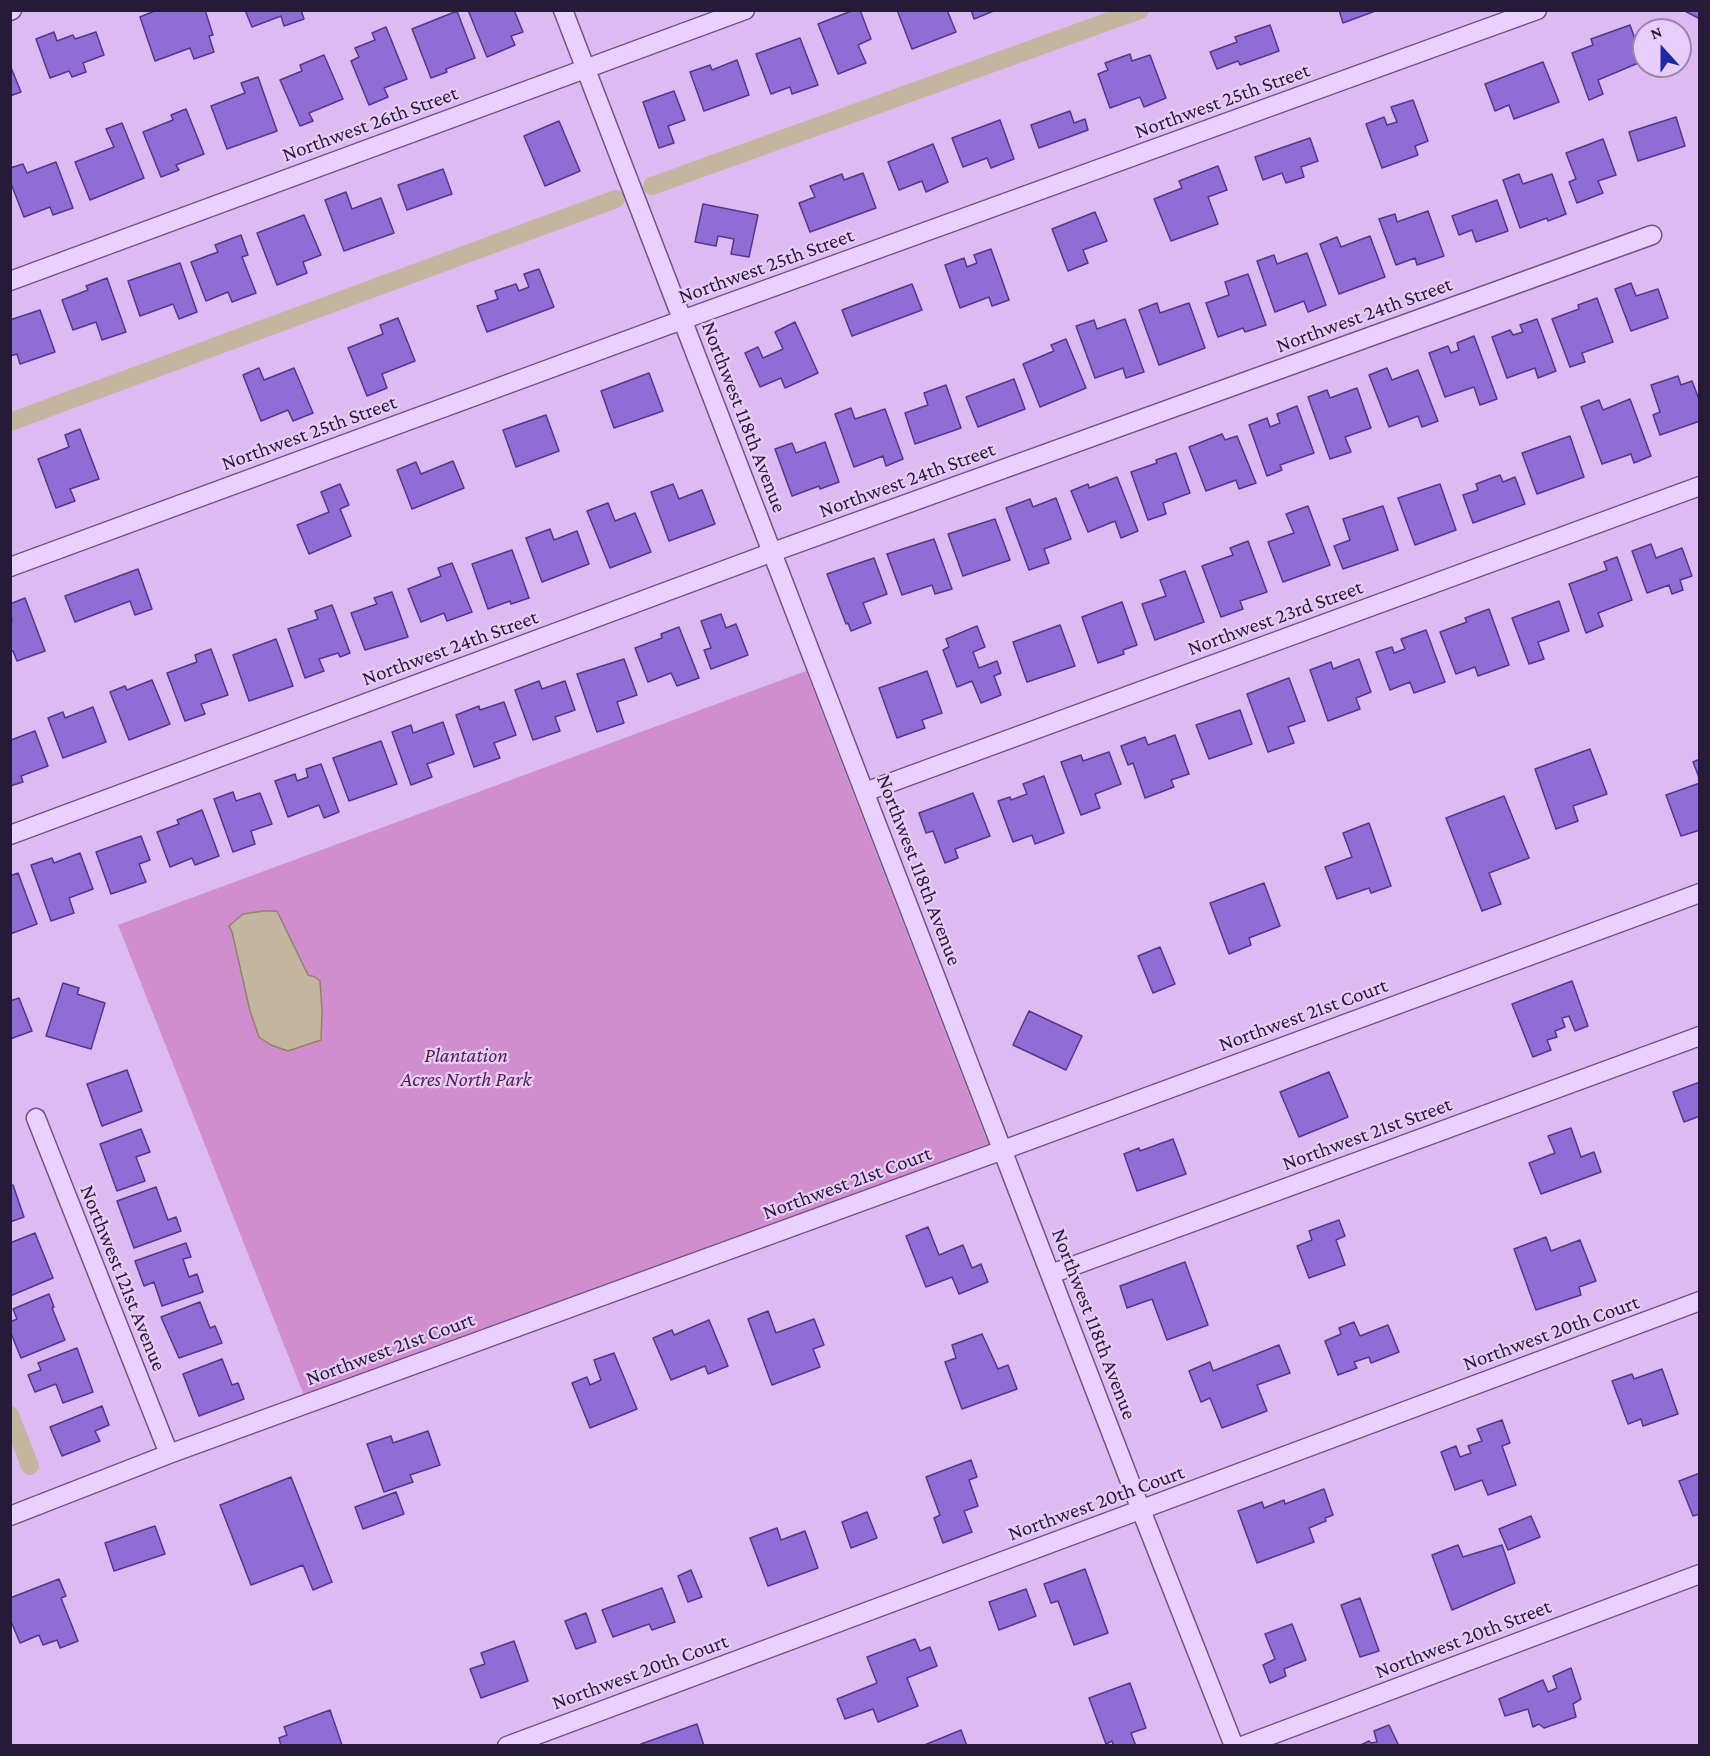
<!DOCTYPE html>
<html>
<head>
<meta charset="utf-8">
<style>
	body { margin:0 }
	#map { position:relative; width:1710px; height:1756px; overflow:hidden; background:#ddbbf2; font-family:"Crimson Pro",serif }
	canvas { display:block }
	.frame { position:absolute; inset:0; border:12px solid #261a39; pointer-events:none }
	.north { position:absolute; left:1632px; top:18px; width:60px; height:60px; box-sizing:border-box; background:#e8ccf9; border:2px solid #9a85ac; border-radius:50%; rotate:339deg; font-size:16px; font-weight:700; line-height:24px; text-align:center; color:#261a39 }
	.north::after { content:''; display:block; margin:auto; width:21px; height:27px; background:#1d29a1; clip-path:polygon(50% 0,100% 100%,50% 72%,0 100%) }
</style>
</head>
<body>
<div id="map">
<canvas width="1710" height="1756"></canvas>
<div class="frame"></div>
<div class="north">N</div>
</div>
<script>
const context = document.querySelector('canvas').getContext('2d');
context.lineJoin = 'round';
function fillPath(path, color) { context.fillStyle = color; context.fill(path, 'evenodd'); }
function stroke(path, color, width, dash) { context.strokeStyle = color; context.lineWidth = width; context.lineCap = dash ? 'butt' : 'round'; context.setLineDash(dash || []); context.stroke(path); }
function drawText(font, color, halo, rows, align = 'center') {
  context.font = font + ' "Crimson Pro",serif'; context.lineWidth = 4.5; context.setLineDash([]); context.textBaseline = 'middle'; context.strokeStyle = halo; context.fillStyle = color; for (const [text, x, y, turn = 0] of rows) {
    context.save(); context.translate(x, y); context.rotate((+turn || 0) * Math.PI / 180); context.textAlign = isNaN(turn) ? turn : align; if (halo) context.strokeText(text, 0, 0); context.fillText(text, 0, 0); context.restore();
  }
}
fillPath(new Path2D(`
	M806,671L989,1146L305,1398L118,925Z`), '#d18ecf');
const water = new Path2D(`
	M263,911H277L308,975L315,977L320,981L322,1011L321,1040L288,1051L271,1045L259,1037L250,1011L232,932L229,926L243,914Z`);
fillPath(water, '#c3b5a0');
stroke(water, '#918367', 1.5);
stroke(new Path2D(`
	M652,186L1140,10
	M10,422L616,199
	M10,1415L30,1466`), '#c3b5a0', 18);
const building = new Path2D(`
	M157,10H205L213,35L209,36L214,52L194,59L190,48L155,61L140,17Z
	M245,10H301L304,19L284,26L281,16L252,27Z
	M468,10H514L523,32L511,36L515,45L487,57Z
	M854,10H860L871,39L858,45L866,63L838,74L818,24Z
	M897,10H947L956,32L912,49Z
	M971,10H996L974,19Z
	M1339,10H1378L1343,23Z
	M1683,10H1700V19Z
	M457,11L475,58L446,69L447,72L431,78L412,29Z
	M1270,25L1279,51L1240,65L1238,61L1217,69L1210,52L1237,42L1235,37Z
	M1630,25L1643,61L1598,80L1603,94L1589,100L1572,53L1593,45L1591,39Z
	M386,27L407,79L384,88L388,97L369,105L351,61L359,57L355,48L375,40L372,33Z
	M54,32L57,41L73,35L75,39L96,32L104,55L83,63L86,72L72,77L69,71L50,78L36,39Z
	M800,38L818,85L792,94L790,87L771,94L756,54Z
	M1130,54L1132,61L1150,55L1166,98L1144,107L1140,97L1110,108L1098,74L1108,70L1105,63Z
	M324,55L343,99L309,113L313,121L300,126L280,80L302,71L300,65Z
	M737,60L749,95L704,111L690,72L710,65L712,70Z
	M1543,62L1559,102L1514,119L1509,105L1495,111L1485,84Z
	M10,65L21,92L10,96Z
	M258,77L277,131L227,149L211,106L245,93L241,83Z
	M674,91L685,120L668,126L674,143L659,148L643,102Z
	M1413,100L1428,141L1415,146L1418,155L1382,168L1366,124L1384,117L1387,125L1397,122L1391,107Z
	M186,109L204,154L176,165L179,170L161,177L143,132L173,120L171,115Z
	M1070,111L1074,123L1085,119L1088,130L1039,148L1031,125Z
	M1676,117L1685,146L1638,161L1629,132Z
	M1000,120L1014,159L991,168L987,158L963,167L952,138Z
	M559,121L580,171L545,186L524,136Z
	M122,123L144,178L90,200L75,162L114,147L106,129Z
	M1310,138L1318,161L1301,167L1304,177L1286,183L1282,173L1263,180L1255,157Z
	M1603,139L1616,175L1598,181L1603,193L1577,203L1569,182L1576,179L1566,153Z
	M933,144L948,182L926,192L922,181L899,190L888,162Z
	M56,162L73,208L53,215L50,207L24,217L10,181V168L23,164L27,173Z
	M1218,166L1227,190L1208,197L1218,224L1171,241L1154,199L1182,188L1179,181Z
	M443,169L452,194L407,210L398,185Z
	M863,173L876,208L810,232L799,203L815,197L810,186L842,174L844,180Z
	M1519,174L1523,184L1552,174L1566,214L1548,221L1547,218L1520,228L1503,180Z
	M346,192L352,209L381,198L394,233L344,251L325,200Z
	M1497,200L1508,231L1476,242L1472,230L1459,235L1452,216Z
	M703,204L758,215L749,257L731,254L734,239L718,236L716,246L695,242Z
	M1428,211L1444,256L1417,265L1415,258L1396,265L1379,219L1395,214L1397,222Z
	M1095,212L1107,241L1083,250L1088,263L1068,271L1052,229Z
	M304,215L321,255L303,262L307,273L277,285L257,233Z
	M241,235L248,255L242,257L256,293L232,302L228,292L206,301L191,262L218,252L215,245Z
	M1370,236L1385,277L1339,294L1320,244L1337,237L1341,247Z
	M991,249L1009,300L992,306L989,297L960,308L945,265L964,258L967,267L977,263L974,255Z
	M1307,253L1326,305L1308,312L1304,301L1275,312L1257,261L1274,255L1277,264Z
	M180,263L197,312L179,319L173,304L140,316L128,281Z
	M539,269L554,307L487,332L477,306L498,299L495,291L516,284L519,291L529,287L524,274Z
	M1248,274L1266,325L1245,332L1243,328L1218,337L1206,303L1229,295L1225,282Z
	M107,278L126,332L102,340L96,322L73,330L62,300L88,290L86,286Z
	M1631,283L1636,296L1658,289L1668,318L1631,331L1615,289Z
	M912,284L922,310L852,336L842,310Z
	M1597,298L1613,342L1582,353L1585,362L1570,367L1552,319L1579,309L1578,305Z
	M1157,303L1160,313L1189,303L1205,348L1159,365L1139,310Z
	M40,310L55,352L20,364L17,354L10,356V320Z
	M398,318L415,361L382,374L387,388L367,396L348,348L383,334L380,325Z
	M1125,319L1144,372L1126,378L1123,368L1095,378L1076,326L1094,320L1097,329Z
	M1537,319L1556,371L1538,378L1535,368L1507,378L1492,337L1510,330L1513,335L1523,332L1520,325Z
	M795,322L818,373L785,388L781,378L760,387L745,353L758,347L763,358L783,349L775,332Z
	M1474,336L1497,399L1480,405L1474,387L1445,397L1429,353L1448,346L1451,353L1459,350L1457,343Z
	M1066,339L1086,388L1040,407L1023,364L1054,351L1051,345Z
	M259,368L264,380L294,368L313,413L293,421L288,410L261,421L243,375Z
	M1387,368L1392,380L1418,370L1438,421L1422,427L1418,416L1389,427L1369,375Z
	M649,373L663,411L614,428L601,391Z
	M1678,376L1681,385L1692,381L1700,402V421L1660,435L1653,415L1660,412L1651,385Z
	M1014,379L1025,409L978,427L966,397Z
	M946,385L961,428L915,444L905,413L928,405L924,393Z
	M1357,388L1371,428L1345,437L1351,452L1330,459L1308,397L1327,390L1330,398Z
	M1630,399L1651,456L1634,463L1631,454L1602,464L1581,407L1599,400L1603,410Z
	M1297,406L1314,453L1280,465L1282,470L1267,476L1249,425L1267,418L1270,427L1280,423L1277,414Z
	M851,408L855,419L885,409L903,459L886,466L883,456L854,467L835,414Z
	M546,415L559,451L516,467L503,430Z
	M80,429L99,479L70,489L75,501L56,508L38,459L69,447L65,435Z
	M1222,434L1225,440L1237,436L1256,483L1239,489L1236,480L1206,491L1189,447Z
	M1570,436L1584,477L1537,494L1522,453Z
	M825,442L839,482L820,489L819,486L792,496L775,449L792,443L796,453Z
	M1176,453L1190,493L1163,503L1166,514L1148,520L1131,472L1157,463L1156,460Z
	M453,461L464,488L412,509L397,470L416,462L421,474Z
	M1500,475L1503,482L1515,477L1525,504L1473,523L1463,495L1478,490L1476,484Z
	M1117,477L1138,531L1121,538L1115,521L1088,532L1071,491L1088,484L1089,488Z
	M340,484L349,505L340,509L351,536L309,554L297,525L329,512L321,492Z
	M673,484L679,499L702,490L715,524L669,541L651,492Z
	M1440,484L1456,530L1415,545L1398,498Z
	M1056,498L1071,539L1044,549L1049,563L1029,570L1006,508L1030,499L1033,507Z
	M608,503L615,521L635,513L651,552L610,568L587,511Z
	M1308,506L1330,565L1283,582L1268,542L1294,533L1286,514Z
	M1383,506L1398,550L1343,569L1334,546L1350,540L1343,519Z
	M995,519L1010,560L963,576L948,534Z
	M550,529L554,540L577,531L589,564L542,582L526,538Z
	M934,539L952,589L935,594L932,585L902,595L887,554Z
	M1248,541L1267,592L1240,601L1243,609L1221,617L1202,566L1233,555L1230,548Z
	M1651,544L1656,558L1682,548L1692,576L1680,580L1683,590L1672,594L1669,585L1647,593L1632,551Z
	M512,550L529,598L511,604L510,601L488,609L472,564Z
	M1617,557L1632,600L1598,613L1603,626L1586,633L1569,584L1607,570L1604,562Z
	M874,558L887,594L863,603L871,623L851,631L848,623L846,624L827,574Z
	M452,563L472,612L447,621L444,613L421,622L408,589L441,576L438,568Z
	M138,569L152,609L135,615L130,601L75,622L65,596Z
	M1185,571L1204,622L1155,640L1142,604L1166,596L1160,580Z
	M392,592L408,637L365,650L351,613L377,604L374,598Z
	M25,598L45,651L17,661L13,651L10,652V623L12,622L10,604Z
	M1559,601L1569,631L1538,642L1544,659L1529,664L1512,618Z
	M1122,602L1137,645L1123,650L1124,654L1098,663L1082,617Z
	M332,605L350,653L340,657L338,653L319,659L324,671L305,678L288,629L318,619L315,611Z
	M1489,609L1509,665L1478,676L1475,667L1456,674L1440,632L1467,622L1465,618Z
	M721,614L726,628L736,624L748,655L711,669L704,650L711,648L701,621Z
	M1060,625L1075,666L1027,682L1013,642Z
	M977,626L985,647L973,652L979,668L997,661L1001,673L994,676L1001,695L981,703L972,681L957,687L943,650L949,647L946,639Z
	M679,627L699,678L677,686L671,673L648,682L635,648L662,638L661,634Z
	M1426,630L1445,682L1414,693L1410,682L1390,690L1376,652L1392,647L1394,653L1405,649L1401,639Z
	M276,639L293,686L249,701L233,655Z
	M211,649L228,695L201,704L205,714L185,721L167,673L197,662L195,655Z
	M624,659L637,695L617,702L624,723L597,732L577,674Z
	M1359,659L1371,692L1356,698L1360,709L1328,721L1310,670L1331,662L1333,669Z
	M927,671L942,713L922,720L925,728L897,738L879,688Z
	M1289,678L1305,721L1288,727L1294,743L1268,752L1247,694Z
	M152,680L170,724L129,740L110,692L125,686L127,690Z
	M539,681L542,689L565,681L575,710L555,717L560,731L533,740L515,690Z
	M504,702L516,735L494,743L500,758L474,767L456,715L479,706L480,710Z
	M93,707L106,742L63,758L48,718L63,712L65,718Z
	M1240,710L1252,744L1209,759L1196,725Z
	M443,722L454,754L427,764L432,777L411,785L392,732L411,725L413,733Z
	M35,731L48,766L21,776L23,782L10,786V737L11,740Z
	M1175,735L1189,774L1171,780L1174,787L1145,798L1133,763L1128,765L1121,746L1145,737L1148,745Z
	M381,741L397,784L349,801L333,758Z
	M1590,749L1607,794L1573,806L1578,821L1556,829L1535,769Z
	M1109,752L1121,784L1095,794L1100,808L1081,815L1061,762L1081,755L1083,761Z
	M1700,759V780L1693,762Z
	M321,764L339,812L324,818L319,805L288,817L275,781L295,774L297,781L308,777L306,769Z
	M1044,776L1064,833L1035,844L1032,835L1013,842L998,801L1010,797L1011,800L1027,794L1023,784Z
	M1700,783V830L1681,836L1666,795Z
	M233,792L236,801L260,793L272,824L251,831L255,844L233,852L214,799Z
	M973,793L990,836L955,849L958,858L945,863L933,831L926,833L919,813Z
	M1504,796L1529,858L1489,873L1501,904L1482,911L1446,818Z
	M202,810L219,856L195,865L192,858L170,867L157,832L179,824L177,820Z
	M1369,823L1391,886L1371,893L1369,888L1337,899L1325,867L1352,857L1343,833Z
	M141,836L150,860L139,864L146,882L111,894L96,852Z
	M80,853L93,889L69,898L74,913L51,921L31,865L52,858L54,863Z
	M18,873L37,924L10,934V876Z
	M1264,883L1280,926L1249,938L1251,945L1229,954L1210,903Z
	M1160,947L1175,984L1153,993L1138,956Z
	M1572,981L1588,1026L1575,1031L1569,1016L1562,1018L1565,1027L1555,1031L1557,1037L1547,1040L1551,1050L1533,1057L1512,1004Z
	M63,983L79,988L77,994L105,1003L91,1049L46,1036Z
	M19,998L32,1031L10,1039V1001Z
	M1029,1011L1082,1036L1066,1070L1013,1045Z
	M127,1070L142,1111L102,1126L87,1084Z
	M1329,1072L1348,1117L1299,1137L1280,1092Z
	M1700,1082V1116L1684,1122L1673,1092Z
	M1571,1128L1581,1157L1594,1152L1601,1172L1541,1194L1529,1163L1555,1153L1548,1136Z
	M141,1129L150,1152L136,1157L145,1181L117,1191L100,1144Z
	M1173,1139L1186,1174L1137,1191L1124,1154L1139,1148L1140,1151Z
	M13,1185L24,1217L10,1222V1186Z
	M156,1187L168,1220L176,1217L181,1231L134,1248L117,1201Z
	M1339,1220L1345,1236L1336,1240L1345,1265L1309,1278L1297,1246L1312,1240L1309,1231Z
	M928,1227L939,1255L963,1245L972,1268L981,1264L988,1282L959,1294L952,1277L926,1287L906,1236Z
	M35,1233L53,1278L10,1296V1243Z
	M1546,1237L1551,1251L1580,1240L1596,1281L1579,1287L1581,1295L1536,1310L1514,1249Z
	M186,1243L191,1257L183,1259L189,1277L197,1274L203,1292L162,1306L154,1282L144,1286L135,1261Z
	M1185,1262L1208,1325L1167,1340L1152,1299L1127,1308L1120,1286Z
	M49,1294L54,1307L52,1308L65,1340L21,1358L10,1331V1322L17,1319L13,1309Z
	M200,1302L210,1328L215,1326L222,1343L179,1358L161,1317Z
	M768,1311L776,1333L814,1319L824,1345L813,1349L820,1367L772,1385L748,1319Z
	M709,1320L728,1366L708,1374L705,1366L671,1380L653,1338L672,1330L674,1335Z
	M1354,1322L1360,1336L1388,1325L1399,1352L1371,1363L1369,1357L1354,1362L1357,1368L1338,1375L1325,1341L1341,1334L1339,1328Z
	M982,1334L998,1369L1008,1365L1017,1389L962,1409L945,1362L956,1358L952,1345Z
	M1279,1345L1290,1373L1257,1385L1267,1411L1222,1428L1210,1398L1201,1402L1189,1371L1210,1362L1213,1371Z
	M77,1348L93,1392L63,1403L56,1384L35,1392L28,1375L41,1370L38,1363Z
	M614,1353L637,1409L590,1428L572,1383L587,1377L590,1385L601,1380L594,1360Z
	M222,1359L232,1385L238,1383L244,1399L199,1416L183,1374Z
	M1662,1369L1678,1414L1643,1426L1641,1419L1628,1424L1612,1381L1632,1374L1634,1379Z
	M102,1406L109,1425L95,1431L100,1441L62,1456L50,1427Z
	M1502,1420L1510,1443L1502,1446L1516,1485L1488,1495L1482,1480L1455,1490L1441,1452L1456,1446L1460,1457L1471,1453L1468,1446L1482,1441L1477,1429Z
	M428,1431L440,1465L410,1475L413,1482L384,1492L367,1444L391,1436L393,1443Z
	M971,1460L977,1477L969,1480L978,1506L964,1511L972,1532L943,1543L934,1518L940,1515L926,1477Z
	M1700,1473V1514L1693,1516L1679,1481Z
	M291,1477L332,1582L313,1590L303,1565L251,1585L220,1505Z
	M1324,1489L1333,1515L1325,1518L1326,1521L1309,1528L1314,1542L1257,1563L1238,1511L1262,1502L1264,1508L1284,1500L1285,1504Z
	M396,1492L404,1514L363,1529L355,1507Z
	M867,1512L877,1538L851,1548L842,1522Z
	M1531,1516L1540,1537L1508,1550L1499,1529Z
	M155,1526L165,1554L114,1571L105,1543Z
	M777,1528L781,1540L805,1531L818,1568L768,1586L750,1538Z
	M1458,1545L1463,1557L1502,1545L1515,1583L1452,1610L1432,1555Z
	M1085,1569L1108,1633L1074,1645L1058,1601L1051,1603L1044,1584Z
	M691,1570L702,1597L688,1602L678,1576Z
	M59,1579L66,1596L61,1598L78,1641L60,1648L57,1640L43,1645L39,1635L20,1643L10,1619V1598Z
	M662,1588L675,1622L652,1630L649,1624L613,1637L602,1610Z
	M1026,1589L1036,1616L999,1630L989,1602Z
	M1360,1598L1379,1651L1360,1657L1341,1605Z
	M586,1613L596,1642L576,1649L565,1621Z
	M1292,1624L1306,1660L1284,1669L1286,1676L1270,1683L1263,1665L1275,1659L1265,1634Z
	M915,1639L920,1651L930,1647L937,1666L907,1678L918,1706L878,1722L873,1709L845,1719L837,1699L877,1683L867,1657Z
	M514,1641L528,1681L481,1698L470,1669L485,1664L481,1653Z
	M1571,1668L1581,1699L1573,1704L1576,1717L1544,1728L1539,1724L1533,1727L1528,1709L1505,1716L1499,1699L1543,1680L1548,1692L1557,1688L1553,1676Z
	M1130,1683L1146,1728L1131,1733L1136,1746H1114L1112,1741L1106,1744L1089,1698Z
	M330,1710L342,1745L281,1746L279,1738L287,1735L284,1727Z
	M697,1724L704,1746H642L641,1744Z
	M1389,1725L1399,1746H1359L1369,1741L1371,1743L1377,1742L1374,1731Z
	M961,1730L967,1746H922Z`);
fillPath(building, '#8f6dd5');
stroke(building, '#51378d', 1.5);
const minor = new Path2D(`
	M563,10L1141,1510L1234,1746
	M10,11L12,10
	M10,281L745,10
	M10,567L682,320L1537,10
	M865,792L1700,486
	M10,835L773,552L1652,235
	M36,1118L169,1454
	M1051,1274L1700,1036
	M10,1516L169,1454L1003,1150L1700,893
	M507,1746L1700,1301
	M1242,1746L1700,1574`);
stroke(minor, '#6c538b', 21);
stroke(minor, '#ebcffc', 18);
drawText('21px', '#261a39', '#e8ccf9', [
	["Northwest 25th Street",1222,101,-20],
	["Northwest 26th Street",370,124,-20],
	["Northwest 25th Street",766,266,-20],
	["Northwest 24th Street",1364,315,-20],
	["Northwest 118th Avenue",744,417,69],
	["Northwest 25th Street",309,433,-20],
	["Northwest 24th Street",907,480,-20],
	["Northwest 23rd Street",1275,618,-20],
	["Northwest 24th Street",450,648,-20],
	["Northwest 118th Avenue",919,870,69],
	["Northwest 21st Court",1303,1015,-20],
	["Northwest 21st Street",1367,1134,-20],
	["Northwest 21st Court",847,1183,-20],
	["Northwest 121st Avenue",123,1278,68],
	["Northwest 118th Avenue",1094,1324,69],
	["Northwest 20th Court",1551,1333,-20],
	["Northwest 21st Court",390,1349,-20],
	["Northwest 20th Court",1096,1503,-20],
	["Northwest 20th Street",1463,1639,-21],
	["Northwest 20th Court",640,1672,-20]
]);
drawText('italic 21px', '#571e4e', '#e8ccf9', [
	["Plantation",466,1056],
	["Acres North Park",466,1080]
]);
</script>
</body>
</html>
